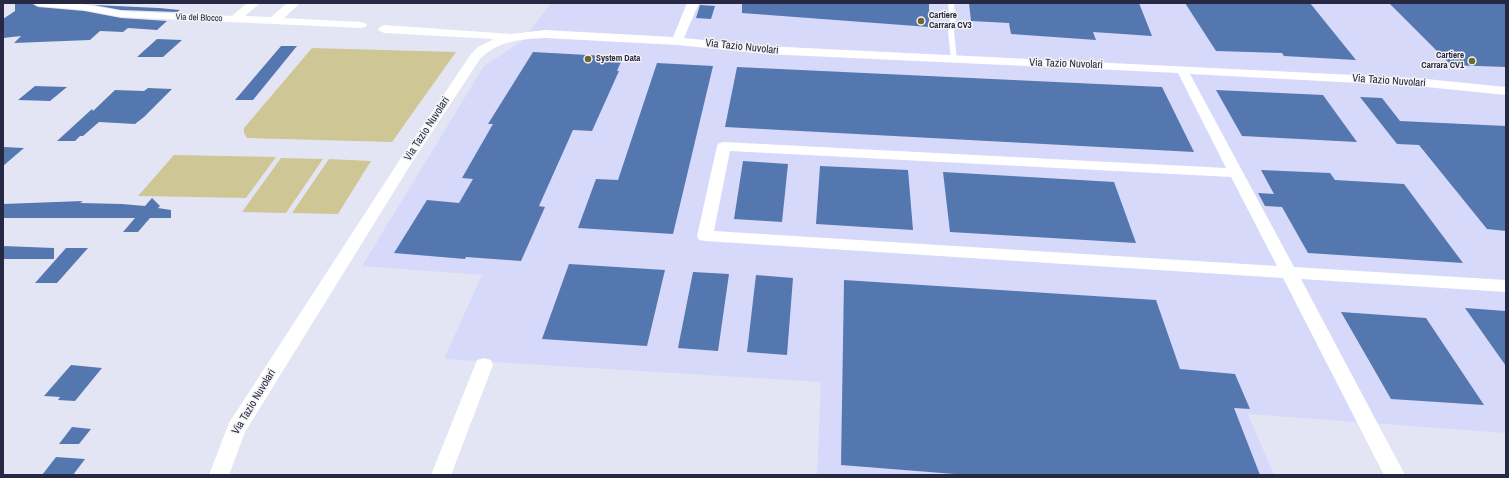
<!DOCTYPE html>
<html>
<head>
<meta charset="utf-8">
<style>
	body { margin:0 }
	#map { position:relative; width:1509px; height:478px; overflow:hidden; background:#e4e5f4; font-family:"Archivo Narrow",sans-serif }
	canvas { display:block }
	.frame { position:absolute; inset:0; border:4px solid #272843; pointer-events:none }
</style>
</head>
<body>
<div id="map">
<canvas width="1509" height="478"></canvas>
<div class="frame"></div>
</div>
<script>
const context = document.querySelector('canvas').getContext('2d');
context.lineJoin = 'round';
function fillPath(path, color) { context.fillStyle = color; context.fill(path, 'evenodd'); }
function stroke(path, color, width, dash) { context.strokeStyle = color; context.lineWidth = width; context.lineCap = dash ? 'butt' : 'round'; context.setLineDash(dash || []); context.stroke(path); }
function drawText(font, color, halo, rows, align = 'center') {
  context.font = font + ' "Archivo Narrow",sans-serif'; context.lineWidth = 3; context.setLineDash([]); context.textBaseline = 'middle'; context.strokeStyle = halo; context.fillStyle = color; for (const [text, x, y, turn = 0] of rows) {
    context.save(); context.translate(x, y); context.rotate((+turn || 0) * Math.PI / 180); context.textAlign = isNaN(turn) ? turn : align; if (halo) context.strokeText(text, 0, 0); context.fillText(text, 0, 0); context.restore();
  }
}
fillPath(new Path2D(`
	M551,3H1506V433L1248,414L1274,475H817L821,382L444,359L482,275L362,266L484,66L522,41Z`), '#d6d9f9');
fillPath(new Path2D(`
	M312,48L456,52L392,142L247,138L244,133V128Z
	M174,155L276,157L246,198L138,196Z
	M281,158L323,159L286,213L242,212Z
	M329,159L371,161L338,214L292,213Z`), '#cec795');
fillPath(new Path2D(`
	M15,3H31L38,7L84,11L121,18L167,21L157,30L128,28L123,32L100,31L90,40L14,43L21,36L3,38V19L15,11Z
	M742,3H929V27L742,13Z
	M969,3H1139L1152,36L1093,32L1096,40L1011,34L1009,23L971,21Z
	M1185,3H1310L1356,60L1284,56L1282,53L1216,51Z
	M1389,3H1506V67L1451,65Z
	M94,5L159,8L180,10L177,12L121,10Z
	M700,5L715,6L711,19L696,18Z
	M157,39L182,40L163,57H137Z
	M281,46H297L253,100H235Z
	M533,52L623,57L617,71H619L592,131L573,130L539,206L545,207L521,261L466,257L465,259L394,253L427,200L459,203L473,179L462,178L493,124H488Z
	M657,63L713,66L673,234L578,228L596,179L618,180Z
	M737,67L1162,87L1194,152L725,127Z
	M35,86L67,87L50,101L18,100Z
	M148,88L172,89L144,117L135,124L99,122L83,136H80L75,141H57L92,109L93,111L115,90L144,91Z
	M1216,90L1323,95L1357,142L1242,136Z
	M1360,97L1382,98L1400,121L1506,126V231L1487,229L1419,145L1397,144Z
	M3,147L24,148L3,166Z
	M743,161L788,164L782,222L734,219Z
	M820,166L908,170L913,230L816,224Z
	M1261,170L1330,173L1335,180L1404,184L1463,263L1308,253L1282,207L1265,206L1258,193L1274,194Z
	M943,172L1114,182L1136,243L950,232Z
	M152,198L160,206L158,208L171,210V218H150L138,232H123L135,218H3V204L83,201L80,203L122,204L145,206Z
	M3,246L54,248V259H3Z
	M66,248H88L57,283H35Z
	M569,264L665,270L647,346L542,339Z
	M693,272L729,274L718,351L678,348Z
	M756,275L793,278L787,355L747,352Z
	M844,280L1156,300L1180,369L1235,374L1250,409L1234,408L1260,475H967L841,465Z
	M1465,308L1506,311V366Z
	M1341,312L1426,318L1484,405L1391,399Z
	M71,365L102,368L75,401L58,400L60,397L44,396Z
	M72,427L91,429L79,444H59Z
	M56,457L85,459L73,475H42Z`), '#5577b0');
fillPath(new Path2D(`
	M948,3H954L956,26L954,31L957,60L954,62L951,60L948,31L950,26Z`), '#fff');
fillPath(new Path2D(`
	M32,3H77L121,11L232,16L247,3H260L245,16L271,17L287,3H300L284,18L361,22L365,23L367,25L365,27L361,28L121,17L84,10L38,6Z
	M687,3H699L684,38L765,46L1416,78L1506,87V95L1416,86L1190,74L1294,267L1506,280V292L1301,279L1405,475H1384L1283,278L705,241L699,240L697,236L717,146L719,143L724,142L1226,168L1178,73L765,54L677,45L545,38C520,39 498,41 480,59L411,164L245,432L229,475H209L229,423L397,164L471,54L478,47L494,39L384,33L380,31L378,29L380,27L384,25L511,34L545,30L673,37ZM730,151L1231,177L1277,266L714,231Z
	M484,358L491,360L493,365L451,475H431L477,360Z`), '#fff');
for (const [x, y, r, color] of [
	[921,21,4,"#6d6532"],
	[588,59,4,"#6d6532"],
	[1472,61,4,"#6d6532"]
]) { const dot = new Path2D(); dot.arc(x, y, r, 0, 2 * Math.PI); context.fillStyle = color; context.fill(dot); stroke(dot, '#f3f3f3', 1.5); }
drawText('bold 9px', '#272843', '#f3f3f3', [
	["Cartiere",929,16],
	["Carrara CV3",929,26],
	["Cartiere",1464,56,"right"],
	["Carrara CV1",1464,66,"right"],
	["System Data",596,59]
], 'left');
drawText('9px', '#272843', '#f3f3f3', [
	["Via del Blocco",199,18,2]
]);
drawText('11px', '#272843', '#f3f3f3', [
	["Via Tazio Nuvolari",742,47,6],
	["Via Tazio Nuvolari",1066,64,2],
	["Via Tazio Nuvolari",1389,81,4],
	["Via Tazio Nuvolari",427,129,-57],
	["Via Tazio Nuvolari",254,402,-59]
]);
</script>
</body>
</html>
